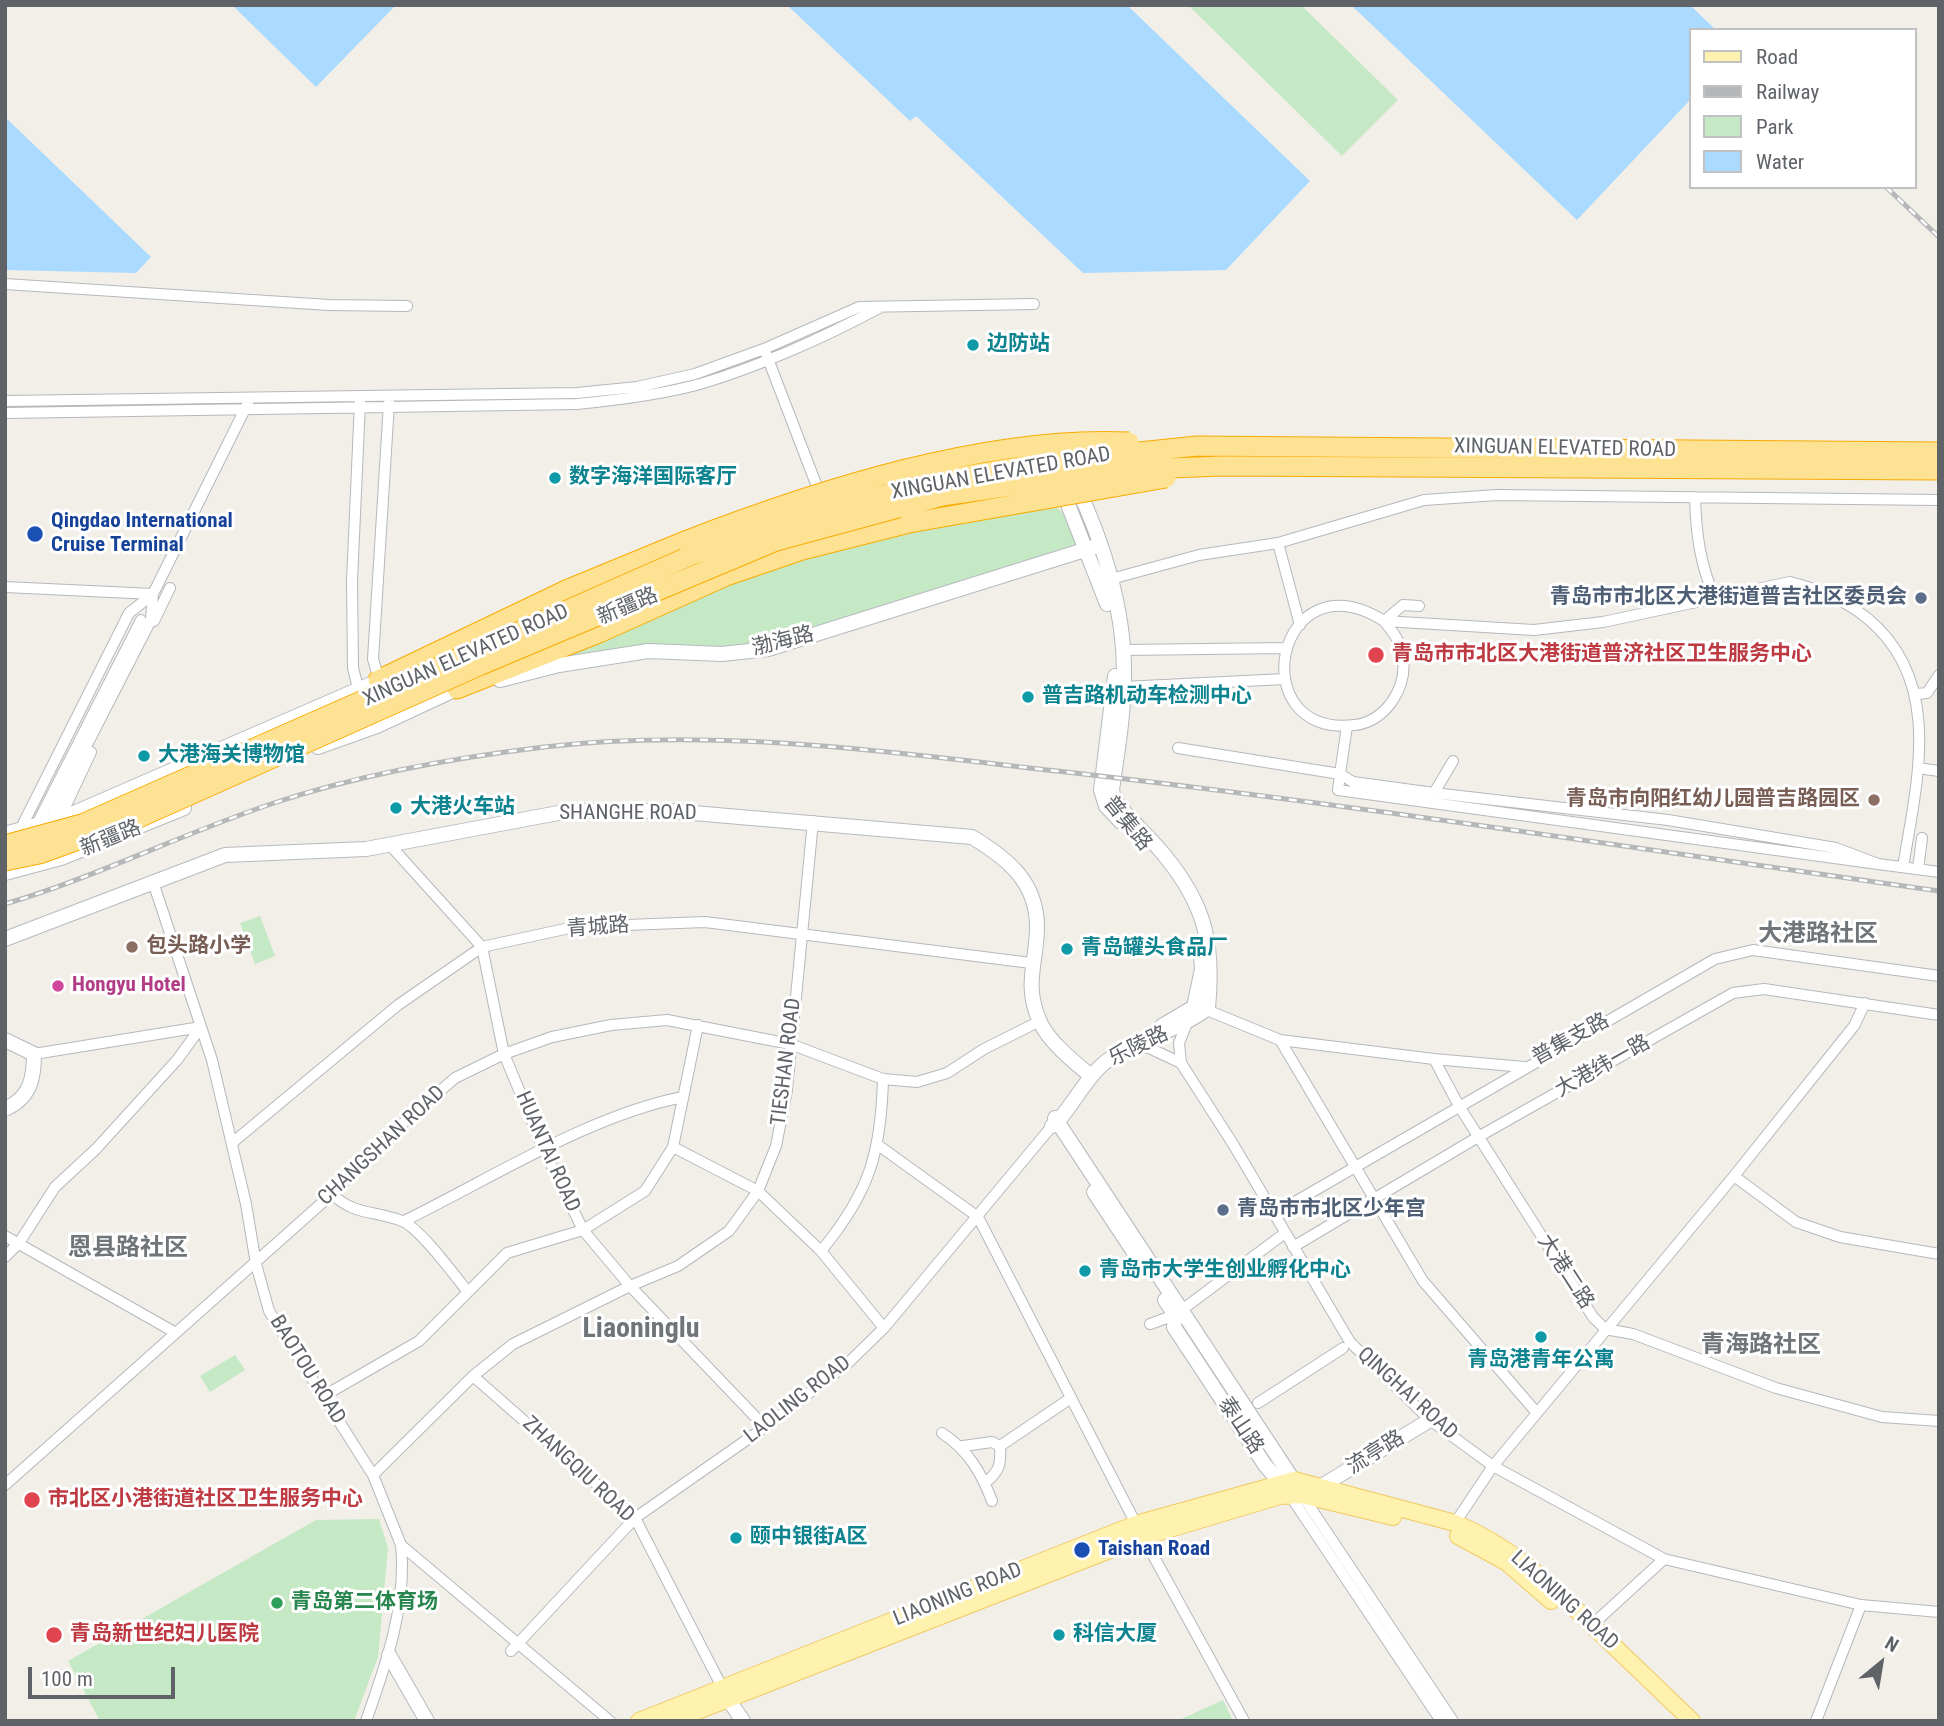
<!DOCTYPE html>
<html>
<head>
<meta charset="utf-8">
<style>
	body { margin:0 }
	#map { position:relative; width:1944px; height:1726px; overflow:hidden; background:#f1efe8; font-family:"Roboto Condensed",sans-serif }
	canvas { display:block }
	.frame { position:absolute; inset:0; border:7px solid #5f6368; pointer-events:none }
	.legend { position:absolute; left:1689px; top:28px; width:228px; height:161px; box-sizing:border-box; background:#fff; border:2px solid #bfc1c3; margin:0; padding:9px 12px; list-style:none; font-size:21px; color:#5f6368 }
	.legend li { display:flex; align-items:center; gap:14px; height:35px }
	.legend b { width:35px; border:2px solid #bfc1c3 }
	.north { position:absolute; left:1846px; top:1628px; width:70px; height:70px; -webkit-text-stroke:5px #fff; paint-order:stroke; rotate:30deg; font-size:19px; font-weight:700; line-height:28px; text-align:center; color:#5f6368 }
	.north::after { content:''; display:block; margin:auto; width:24px; height:32px; background:#5f6368; clip-path:polygon(50% 0,100% 100%,50% 72%,0 100%) }
	.scale { position:absolute; left:28px; top:1667px; width:147px; height:32px; box-sizing:border-box; border:4px solid #5f6368; border-top:0; padding-left:9px; font-size:21px; line-height:24px; white-space:nowrap; color:#5f6368; -webkit-text-stroke:5px #fff; paint-order:stroke }
</style>
</head>
<body>
<div id="map">
<canvas width="1944" height="1726"></canvas>
<div class="frame"></div>
<ul class="legend">
<li><b style="height:9px;background:#fff2af"></b>Road</li>
<li><b style="height:9px;background:#b6b7b8"></b>Railway</li>
<li><b style="height:19px;background:#c5e8c5"></b>Park</li>
<li><b style="height:19px;background:#aadaff"></b>Water</li>
</ul>
<div class="north">N</div>
<div class="scale">100 m</div>
</div>
<script>
const context = document.querySelector('canvas').getContext('2d');
context.lineJoin = 'round';
function fillPath(path, color) { context.fillStyle = color; context.fill(path, 'evenodd'); }
function stroke(path, color, width, dash) { context.strokeStyle = color; context.lineWidth = width; context.lineCap = dash ? 'butt' : 'round'; context.setLineDash(dash || []); context.stroke(path); }
function drawText(font, color, halo, rows, align = 'center') {
  context.font = font + ' "Roboto Condensed","Noto Sans SC",sans-serif'; context.lineWidth = 6; context.setLineDash([]); context.textBaseline = 'middle'; context.strokeStyle = halo; context.fillStyle = color; for (const [text, x, y, turn = 0] of rows) {
    context.save(); context.translate(x, y); context.rotate((+turn || 0) * Math.PI / 180); context.textAlign = isNaN(turn) ? turn : align; if (halo) context.strokeText(text, 0, 0); context.fillText(text, 0, 0); context.restore();
  }
}
fillPath(new Path2D(`
	M1188,5H1301L1398,100L1342,156Z
	M1051,504C1067,512 1070,525 1076,541L1073,549L758,646L629,650L549,663L724,583L847,543Z
	M260,916L275,956L255,964L240,923Z
	M235,1355L245,1370L210,1392L200,1376Z
	M379,1519L388,1548L378,1657L354,1721H100L68,1661L316,1520Z
	M1223,1700L1233,1721H1177Z`), '#c5e8c5');
fillPath(new Path2D(`
	M232,5H396L316,87Z
	M787,5H1127L1310,181L1226,270L1083,273L916,116L910,121Z
	M1351,5H1690L1716,30H1690V100L1577,220Z
	M5,117L151,257L136,273L5,270Z`), '#aadaff');
const street = new Path2D(`
	M5,284L329,305L407,306
	M765,351L821,497
	M5,401L577,393L637,387L695,374L764,349L859,307L1034,304
	M360,402L352,581L353,668L360,696
	M5,413L577,404C618,400 660,395 700,384C758,367 825,337 879,308
	M1695,497C1696,533 1700,565 1715,598
	M1278,543L1300,625
	M1111,579L1199,555L1278,543L1424,500L1497,495L1939,500
	M5,587L153,594L248,403
	M154,621L170,588
	M1384,621C1393,632 1402,643 1403,658C1407,688 1386,721 1355,725C1241,739 1275,553 1384,621L1534,630L1603,622L1790,582C1819,589 1843,599 1867,618C1944,681 1917,781 1903,867
	M1384,621L1403,605L1419,606
	M1123,650L1286,648
	M380,683L373,659L389,403
	M1123,687L1285,679
	M1917,694L1927,693L1939,675
	M1347,726L1340,774L1353,782L1434,793L1453,761
	M1178,748L1340,774L1338,790L1878,864
	M1918,768L1939,771
	M1434,793L1668,820L1836,848L1878,864L1939,872
	M60,818L91,752
	M36,826L141,620
	M19,832L129,613L153,594L151,620L53,811L55,820
	M389,844L482,947L504,1054L544,1150L583,1230L630,1286L765,1427
	M1918,869L1922,838
	M153,882L212,1060L246,1204L256,1264L269,1311L373,1475L401,1545L610,1721
	M1202,1008L1280,1040L1434,1059L1524,1067
	M1189,1018L1179,1043L1181,1063L1233,1144L1350,1342L1430,1420L1493,1466L1664,1559L1861,1605L1939,1612
	M1280,1040L1423,1281L1537,1413
	M1134,1049L1147,1047L1181,1063
	M34,1054L201,1027
	M1434,1059L1459,1106L1593,1317L1605,1329L1633,1334L1776,1388L1882,1417L1939,1421
	M232,1143L398,1005L482,947L574,927L705,922L1031,963
	M878,1145L978,1217L1136,1524
	M673,1147L758,1191L821,1251L884,1328
	M1734,1176L1796,1222L1840,1237L1939,1254
	M332,1194C355,1216 374,1210 402,1221C420,1228 455,1276 468,1292
	M1274,1214L1715,959L1753,950L1939,976
	M404,1221C490,1179 590,1115 683,1097
	M5,1236L176,1333
	M1293,1247L1478,1137L1733,993L1764,989L1939,1015
	M821,1251C869,1193 881,1154 883,1079
	M5,1257L19,1243L55,1187L96,1149L177,1060L201,1027
	M1150,1324L1175,1315L1285,1233
	M473,1376L635,1518L723,1689
	M322,1397L419,1341L507,1253L583,1230L645,1191L673,1147L698,1025
	M1258,1403L1343,1348
	M942,1433C968,1450 981,1472 992,1501
	M963,1446L992,1442L1000,1446C1001,1464 1000,1471 985,1483
	M1000,1446L1071,1398
	M373,1475L473,1376L513,1344L630,1286L678,1266L729,1231L758,1191L776,1146L787,1090L813,821
	M5,1485L332,1194L393,1132L455,1078L504,1054L552,1037L611,1025L667,1020L790,1044L883,1079L917,1082L947,1073L984,1049L1040,1021
	M1289,1494L1441,1721
	M1302,1495L1453,1721
	M1455,1523L1493,1466L1734,1176L1854,1026L1865,1003
	M1143,1537L1244,1721
	M1592,1625L1664,1559
	M511,1651L635,1518L765,1427L847,1364L884,1328L1052,1126
	M366,1721C386,1664 407,1606 401,1545
	M1816,1721L1861,1605`);
const secondary = new Path2D(`
	M1062,489L1107,604
	M1115,676L1101,790L1106,806L1121,822
	M500,680L559,665L648,651L722,654L768,649L1094,547
	M318,747L377,726L463,686
	M5,834L67,816L387,677
	M5,873L61,858L184,808
	M5,939L225,855L366,849L569,811H670L972,837C1008,859 1037,882 1037,927C1037,963 1023,984 1040,1022C1049,1042 1074,1062 1091,1076
	M1162,1026L1194,1007L1202,969L1200,943
	M5,1040L34,1054C34,1079 30,1098 5,1109
	M1055,1118L1299,1489
	M1052,1126C1066,1117 1084,1080 1103,1064C1131,1041 1175,1033 1208,1008C1214,945 1206,906 1165,856C1149,836 1129,820 1114,799L1112,790C1117,754 1124,714 1124,677C1125,612 1104,543 1076,485
	M1094,1192L1139,1260
	M1165,1300L1175,1315L1174,1327L1265,1465L1287,1491
	M1315,1490L1430,1420
	M389,1655L427,1721
	M728,1699L743,1721`);
const primary = new Path2D(`
	M1458,1536L1506,1562L1551,1601
	M639,1721L1136,1524L1294,1480L1455,1523C1512,1546 1552,1586 1595,1628C1627,1659 1660,1690 1692,1721
	M672,1721L1143,1537L1280,1496L1302,1495L1393,1517`);
const highway = new Path2D(`
	M378,680L566,590L685,541
	M457,689L599,633L726,576L802,550L909,523`);
stroke(street, '#b5b8bc', 12);
stroke(secondary, '#b6babf', 16);
stroke(primary, '#f2c960', 18);
stroke(highway, '#f9ab00', 21);
stroke(street, '#fff', 10);
stroke(secondary, '#fff', 14);
stroke(primary, '#fff2af', 16);
stroke(highway, '#fde293', 19);
const rail = new Path2D(`
	M1886,187L1939,237
	M5,904C97,877 183,833 274,803C361,774 453,758 544,747C714,727 888,752 1057,771C1351,804 1645,850 1939,891`);
stroke(rail, '#b6b7b8', 5);
stroke(rail, '#fff', 2.5, [8]);
const highwayBridge = new Path2D(`
	M909,523L1166,478
	M685,541C817,490 987,435 1129,442
	M5,845L82,824L692,555L812,513L946,479L1062,460L1197,446L1939,452
	M5,861L39,854L134,820L481,665L776,541L942,496L1119,470L1222,466L1939,470`);
stroke(highwayBridge, '#f9ab00', 21, []);
stroke(highwayBridge, '#fde293', 19);
for (const [x, y, r, color] of [
	[973,345,7,"#0f9aa8"],
	[555,478,7,"#0f9aa8"],
	[35,534,9,"#1a4fb4"],
	[1921,598,7,"#5c6f8a"],
	[1376,655,9,"#e0444e"],
	[1028,697,7,"#0f9aa8"],
	[144,756,7,"#0f9aa8"],
	[1874,800,7,"#8d6e63"],
	[396,808,7,"#0f9aa8"],
	[132,947,7,"#8d6e63"],
	[1067,949,7,"#0f9aa8"],
	[58,986,7,"#d1479c"],
	[1223,1210,7,"#5c6f8a"],
	[1085,1271,7,"#0f9aa8"],
	[1541,1337,7,"#0f9aa8"],
	[32,1500,9,"#e0444e"],
	[736,1538,7,"#0f9aa8"],
	[1082,1550,9,"#1a4fb4"],
	[277,1603,7,"#2e9e5b"],
	[54,1635,9,"#e0444e"],
	[1059,1635,7,"#0f9aa8"]
]) { const dot = new Path2D(); dot.arc(x, y, r, 0, 2 * Math.PI); context.fillStyle = color; context.fill(dot); stroke(dot, '#fff', 2.5); }
drawText('bold 21px', '#0d838f', '#fff', [
	["边防站",987,345],
	["数字海洋国际客厅",569,478],
	["普吉路机动车检测中心",1042,697],
	["大港海关博物馆",158,756],
	["大港火车站",410,808],
	["青岛罐头食品厂",1081,949],
	["青岛市大学生创业孵化中心",1099,1271],
	["青岛港青年公寓",1541,1361,"center"],
	["颐中银街A区",750,1538],
	["科信大厦",1073,1635]
], 'left');
drawText('21px', '#5f6368', '#fff', [
	["XINGUAN ELEVATED ROAD",1565,449,1],
	["XINGUAN ELEVATED ROAD",1001,474,-10],
	["新疆路",628,607,-23],
	["渤海路",783,642,-14],
	["XINGUAN ELEVATED ROAD",466,656,-24],
	["SHANGHE ROAD",628,814],
	["普集路",1127,824,51],
	["新疆路",111,839,-22],
	["青城路",598,928,-4],
	["普集支路",1571,1040,-29],
	["乐陵路",1139,1047,-26],
	["TIESHAN ROAD",787,1062,-83],
	["大港纬一路",1603,1067,-29],
	["CHANGSHAN ROAD",382,1146,-43],
	["HUANTAI ROAD",547,1152,66],
	["大港二路",1565,1272,57],
	["BAOTOU ROAD",307,1370,58],
	["QINGHAI ROAD",1407,1394,42],
	["LAOLING ROAD",798,1400,-38],
	["泰山路",1240,1426,56],
	["流亭路",1376,1453,-32],
	["ZHANGQIU ROAD",578,1470,43],
	["LIAONING ROAD",958,1595,-22],
	["LIAONING ROAD",1564,1601,42]
]);
drawText('bold 21px', '#164399', '#fff', [
	["Qingdao International",51,522],
	["Cruise Terminal",51,546],
	["Taishan Road",1098,1550]
], 'left');
drawText('bold 21px', '#4e5e75', '#fff', [
	["青岛市市北区大港街道普吉社区委员会",1907,598],
	["青岛市市北区少年宫",1237,1210,"left"]
], 'right');
drawText('bold 21px', '#be3a42', '#fff', [
	["青岛市市北区大港街道普济社区卫生服务中心",1392,655],
	["市北区小港街道社区卫生服务中心",48,1500],
	["青岛新世纪妇儿医院",70,1635]
], 'left');
drawText('bold 21px', '#785e54', '#fff', [
	["青岛市向阳红幼儿园普吉路园区",1860,800],
	["包头路小学",146,947,"left"]
], 'right');
drawText('bold 21px', '#b23c85', '#fff', [
	["Hongyu Hotel",72,986]
], 'left');
drawText('bold 21px', '#27864d', '#fff', [
	["青岛第二体育场",291,1603]
], 'left');
drawText('bold 24px', '#70757a', '#fff', [
	["大港路社区",1818,935],
	["恩县路社区",128,1249],
	["青海路社区",1761,1346]
]);
drawText('bold 28px', '#70757a', '#fff', [
	["Liaoninglu",641,1330]
]);
</script>
</body>
</html>
